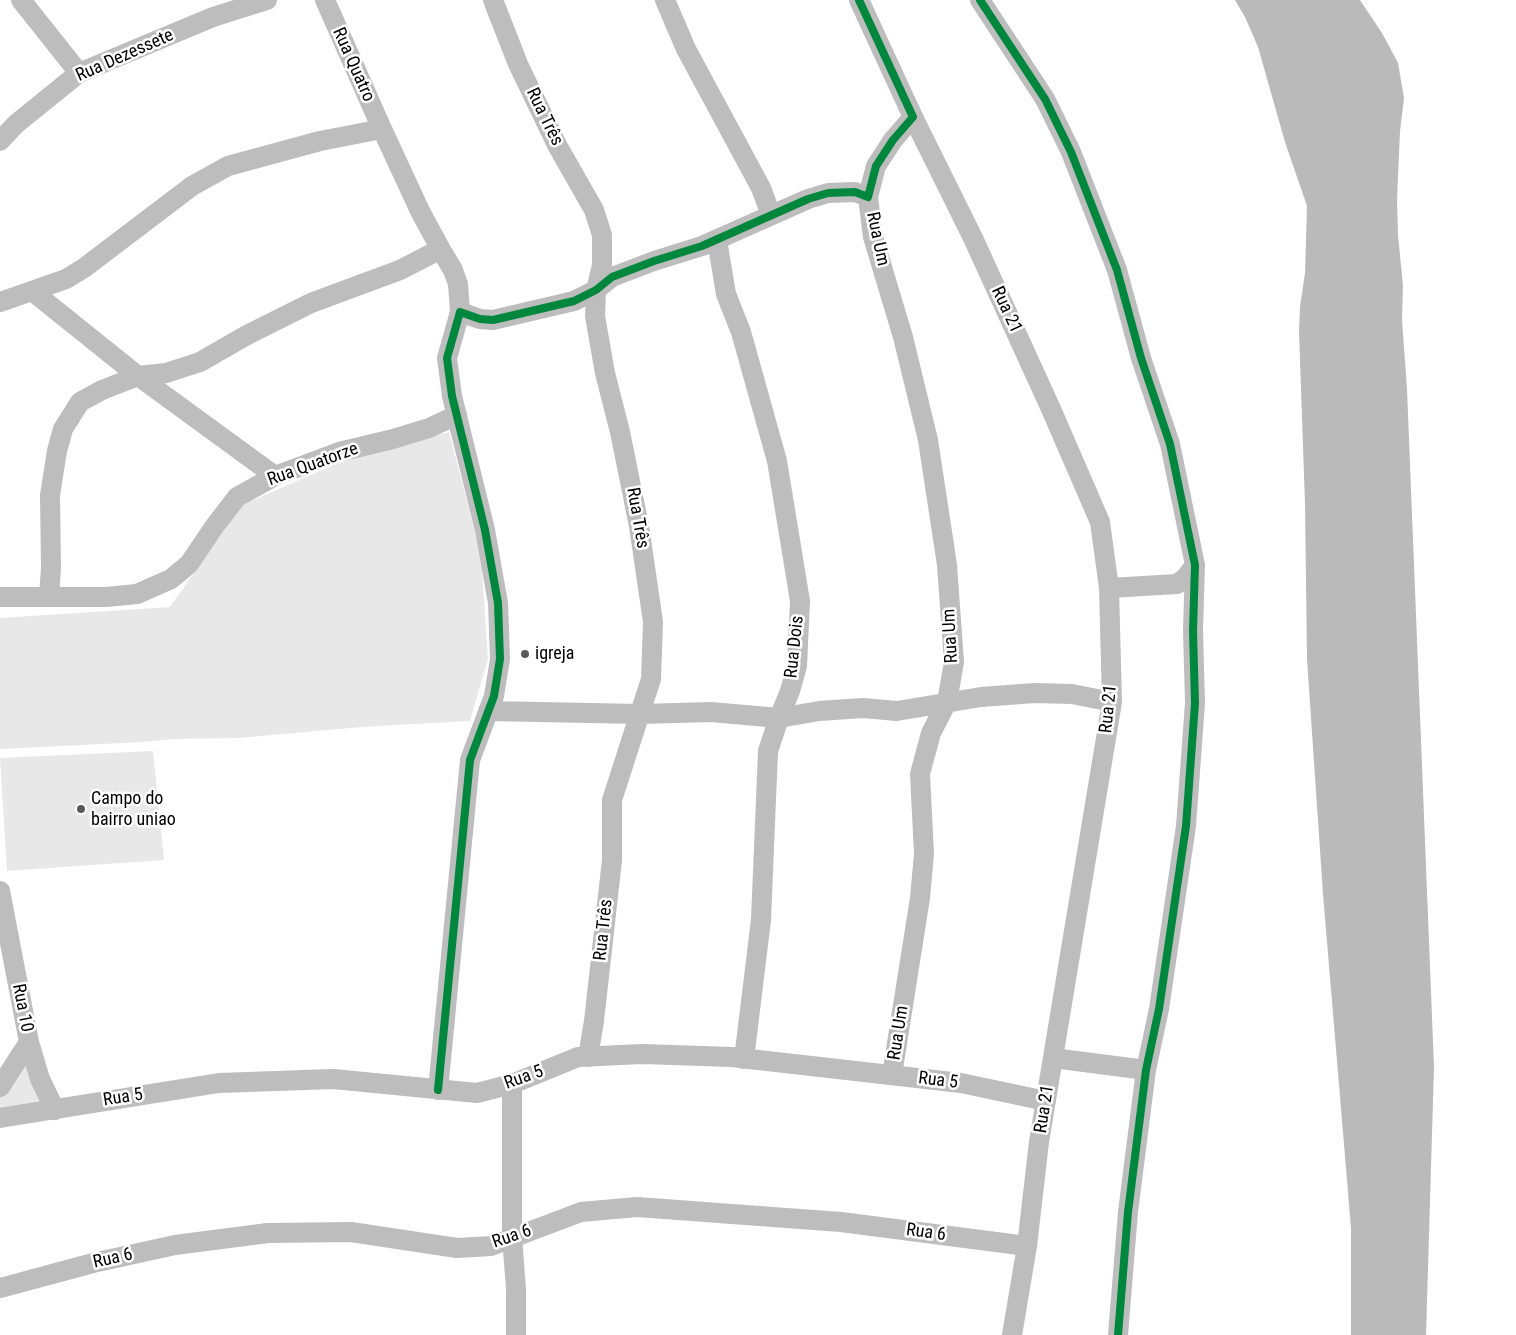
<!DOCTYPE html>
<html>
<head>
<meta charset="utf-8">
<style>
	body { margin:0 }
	canvas { display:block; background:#fff }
</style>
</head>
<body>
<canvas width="1516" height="1335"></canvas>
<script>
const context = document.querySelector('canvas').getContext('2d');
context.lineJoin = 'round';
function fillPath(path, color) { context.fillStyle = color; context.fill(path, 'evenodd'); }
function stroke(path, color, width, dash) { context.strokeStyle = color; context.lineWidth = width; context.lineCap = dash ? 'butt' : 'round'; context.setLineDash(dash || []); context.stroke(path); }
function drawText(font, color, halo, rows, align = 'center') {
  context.font = font + ' "Roboto Condensed",sans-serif'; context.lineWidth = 5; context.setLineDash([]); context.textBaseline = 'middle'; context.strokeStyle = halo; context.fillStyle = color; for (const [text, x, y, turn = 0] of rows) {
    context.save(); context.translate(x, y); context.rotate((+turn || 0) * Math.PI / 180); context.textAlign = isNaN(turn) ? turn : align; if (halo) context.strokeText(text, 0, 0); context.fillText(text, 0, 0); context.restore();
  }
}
fillPath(new Path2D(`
	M449,432L481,555L488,659L470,721L361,727L239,738L173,739L143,742L0,749V618L170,607L242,505L338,463Z
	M153,751L164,860L7,871L0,758Z
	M27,1051L50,1107L0,1114V1095Z`), '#e8e8e8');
fillPath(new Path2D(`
	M1235,0H1360L1382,33L1398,63L1404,98L1400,131L1397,200L1398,235L1403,286L1402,320L1407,389L1434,1067L1426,1335H1351V1228L1323,894L1307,659L1305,503L1299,332L1300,307L1305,273L1307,206L1285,142L1258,47L1245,17Z`), '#bababa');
stroke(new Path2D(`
	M21,0L79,73
	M325,0L382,129
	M493,0L518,64L557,145L594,210L602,235V265L596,290L595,316L605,373L620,432L639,526L653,622L651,679L612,800V860L594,1021L588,1057
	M665,0L686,49L761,188L771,215
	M980,0L1045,99L1071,152L1117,270L1141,358L1170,444L1195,565L1193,631L1195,703L1186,826L1159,1009L1146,1070L1128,1212L1118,1335
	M913,117L973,238L1051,409L1100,522L1109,588L1112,702L1039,1142L1027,1246L1012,1335
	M0,141L16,124L79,73L213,17L267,0
	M868,197L873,237L903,337L928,440L947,565L954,662L947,702L931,733L920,774L924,854L920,898L892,1075
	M717,240L726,294L741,332L777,461L800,601L797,666L790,691L779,718L768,751L761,920L744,1059
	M441,250L453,270L458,284L460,312
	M32,291L138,376L275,476
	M0,302L66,279L84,268L192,186L228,166L320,141L382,129L420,211L441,250L431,254L400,270L311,303L247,335L200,362L166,373L138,376L102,390L80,402L63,429L57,451L50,495L51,568L49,596
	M1109,588L1177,584L1185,578L1195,565
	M0,597H106L137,594L171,579L189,564L214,527L237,497L275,476L339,452L393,439L429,428L457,415
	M488,711L640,714L711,712L779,718L819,711L863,708L897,711L981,697L1035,693L1072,694L1112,702
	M0,891L29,1042L0,1087
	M29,1042L40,1079L55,1110
	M1053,1058L1146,1070
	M512,1084V1237L516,1289V1335
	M438,1090L470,760L494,696L500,659L498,603L485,530L452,396L447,358L460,312L480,319L493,320L574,301L596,290L612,277L654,261L702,246L808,199L828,193L855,192L868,197L876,166L893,140L913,117L859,0
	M0,1118L219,1083L333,1079L477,1093L512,1084L578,1057L642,1054L732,1057L961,1083L1046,1101
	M0,1288L93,1263L175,1245L268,1233L351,1232L457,1248L491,1246L581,1212L637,1207L841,1222L1027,1246`), '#bdbdbd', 20);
stroke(new Path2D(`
	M980,0L1045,99L1071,152L1117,270L1141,358L1170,444L1195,565L1193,631L1195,703L1186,826L1159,1009L1146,1070L1128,1212L1118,1335
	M438,1090L470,760L494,696L500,659L498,603L485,530L452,396L447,358L460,312L480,319L493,320L574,301L596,290L612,277L654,261L702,246L808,199L828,193L855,192L868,197L876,166L893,140L913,117L859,0`), '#00873e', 8);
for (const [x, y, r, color] of [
	[525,654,5,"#595959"],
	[81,809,5,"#595959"]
]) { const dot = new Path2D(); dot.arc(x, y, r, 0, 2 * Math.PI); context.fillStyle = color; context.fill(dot); stroke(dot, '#fff', 2); }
drawText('18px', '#000', '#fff', [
	["Rua Dezessete",125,56,-24],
	["Rua Quatro",353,65,66],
	["Rua Três",544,117,64],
	["Rua Um",877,239,78],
	["Rua 21",1006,310,65],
	["Rua Quatorze",313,465,-20],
	["Rua Três",637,518,80],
	["Rua Um",951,636,-93],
	["Rua Dois",795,647,-84],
	["Rua 21",1109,709,-84],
	["Rua Três",604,930,-84],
	["Rua 10",22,1008,79],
	["Rua Um",899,1033,-81],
	["Rua 5",524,1078,-20],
	["Rua 5",938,1081,7],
	["Rua 5",123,1098,-9],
	["Rua 21",1045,1109,-81],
	["Rua 6",926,1233,8],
	["Rua 6",512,1237,-19],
	["Rua 6",113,1259,-13]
]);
drawText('18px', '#000', '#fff', [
	["igreja",535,654],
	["Campo do",91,799],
	["bairro uniao",91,820]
], 'left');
</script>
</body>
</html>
